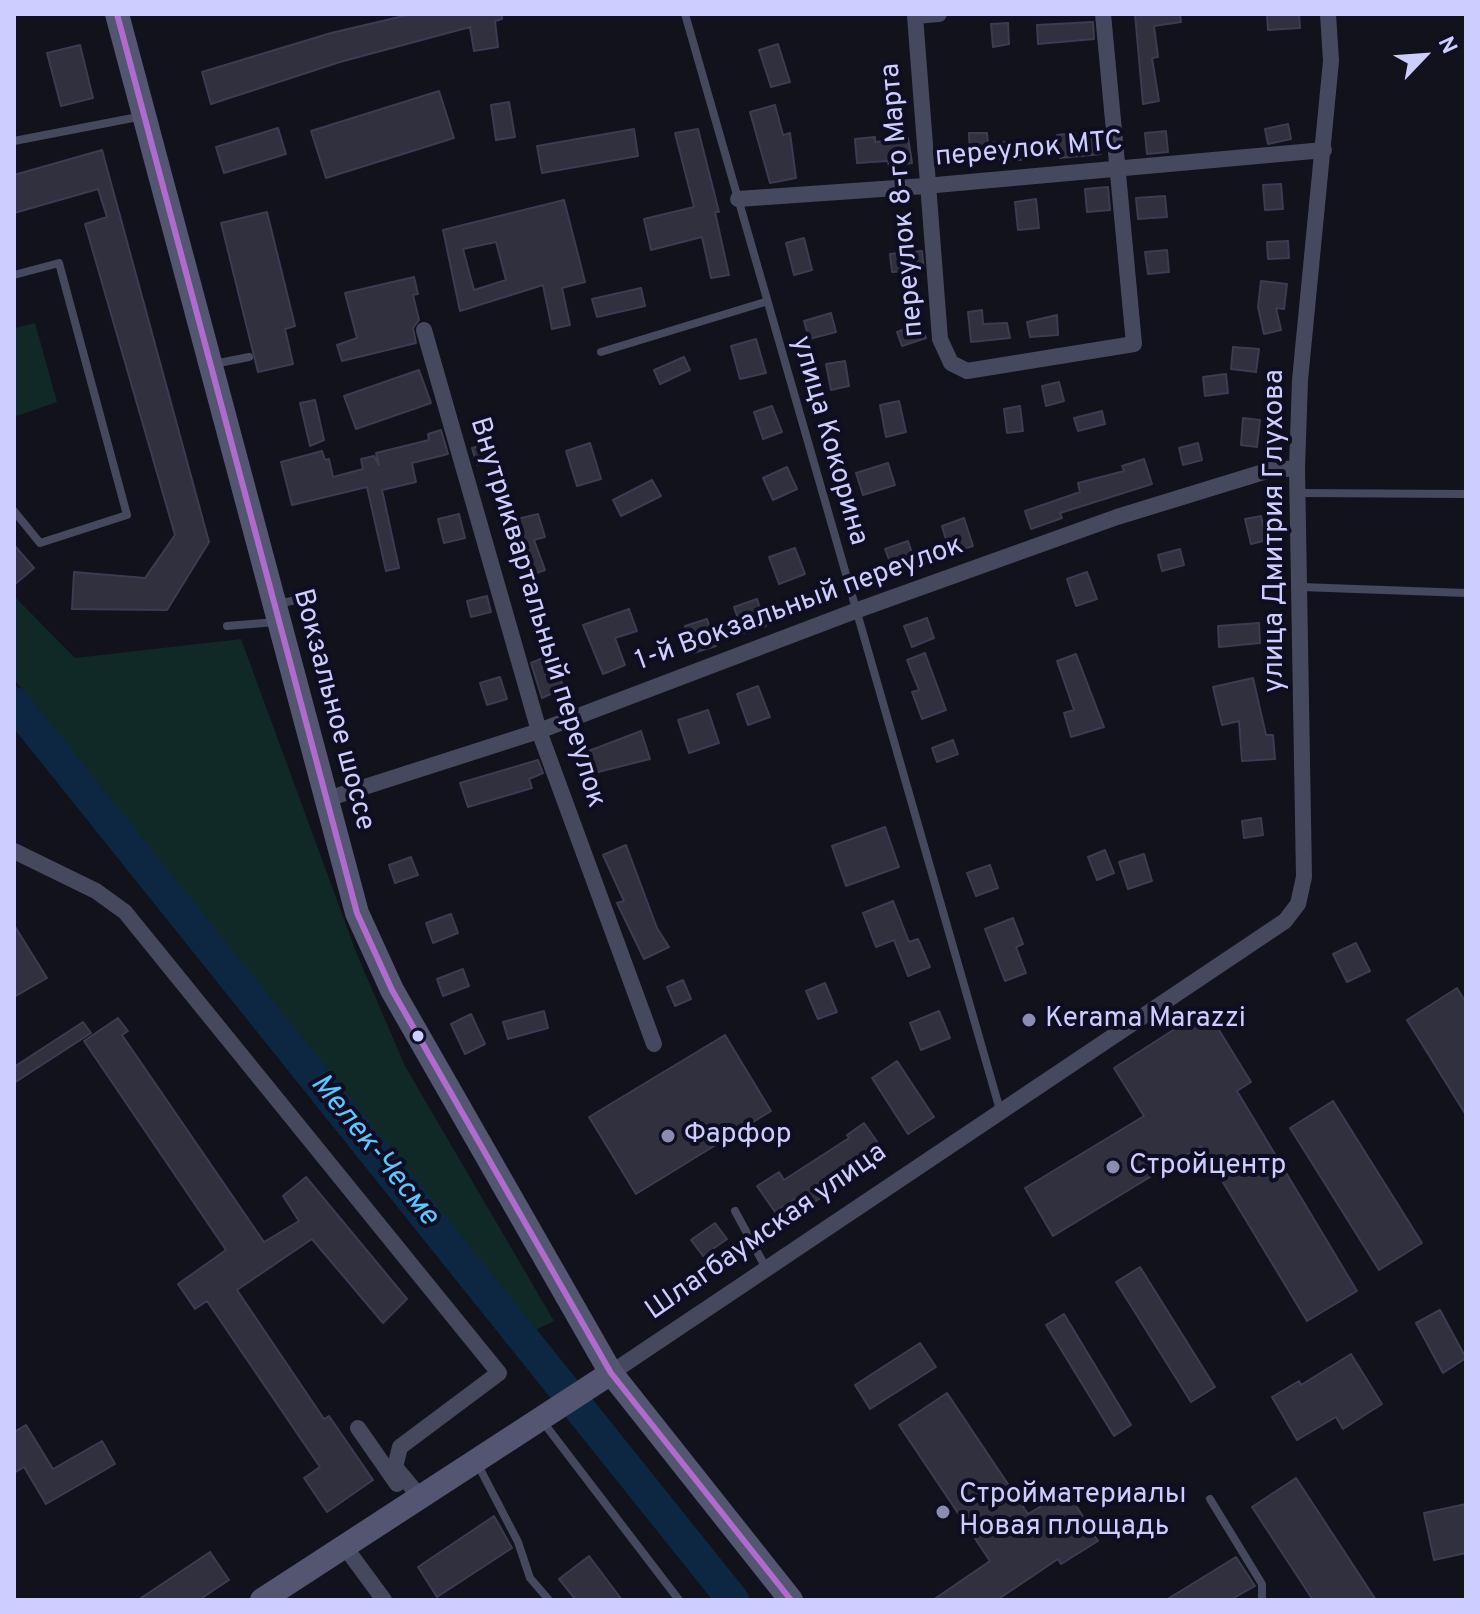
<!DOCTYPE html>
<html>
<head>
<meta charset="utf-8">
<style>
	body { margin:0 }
	#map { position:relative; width:1480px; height:1614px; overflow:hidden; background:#12121d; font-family:Overpass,sans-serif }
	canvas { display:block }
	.frame { position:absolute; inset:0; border:16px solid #cecdff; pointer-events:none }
	.north { position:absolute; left:1384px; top:16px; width:80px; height:80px; -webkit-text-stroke:6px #0e0d22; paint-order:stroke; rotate:65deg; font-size:22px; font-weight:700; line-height:32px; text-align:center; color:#cecdff }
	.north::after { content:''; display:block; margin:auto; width:28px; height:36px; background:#cecdff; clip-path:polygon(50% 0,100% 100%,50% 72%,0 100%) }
</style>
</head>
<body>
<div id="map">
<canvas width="1480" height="1614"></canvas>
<div class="frame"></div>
<div class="north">N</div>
</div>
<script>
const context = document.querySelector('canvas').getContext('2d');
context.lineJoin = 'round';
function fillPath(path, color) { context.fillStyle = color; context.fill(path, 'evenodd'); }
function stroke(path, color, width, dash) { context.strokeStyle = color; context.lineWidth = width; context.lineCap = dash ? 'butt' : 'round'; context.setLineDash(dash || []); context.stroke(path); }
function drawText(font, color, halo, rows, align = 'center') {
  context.font = font + ' Overpass,sans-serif'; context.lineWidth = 8; context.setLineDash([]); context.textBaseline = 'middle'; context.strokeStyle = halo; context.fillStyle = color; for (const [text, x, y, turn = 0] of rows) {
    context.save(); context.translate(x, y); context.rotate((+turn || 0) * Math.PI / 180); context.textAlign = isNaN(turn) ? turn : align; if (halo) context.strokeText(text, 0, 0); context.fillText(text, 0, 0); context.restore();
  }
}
fillPath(new Path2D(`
	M35,323L57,402L14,417V328Z
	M14,596L75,658L241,639L356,952L405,1066L554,1321L529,1333L14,679Z`), '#102826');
stroke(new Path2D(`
	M14,703L733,1600`), '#0d2743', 32);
const building = new Path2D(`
	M412,14H502V19L495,21L498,47L474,51L470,27L340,62L211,104L202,72L331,33Z
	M1135,14H1180L1181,22L1154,26L1158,57L1152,58L1159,101L1143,104Z
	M1267,14H1299L1300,28L1268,30Z
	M1093,22L1094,39L1038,44L1037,25Z
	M1008,23L1009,44L993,47L991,24Z
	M778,44L790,82L771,87L759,50Z
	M80,45L93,98L61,106L47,53Z
	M439,91L454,138L326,178L311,131Z
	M509,102L515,137L496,140L491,105Z
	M775,105L783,135L790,133L796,178L770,183L750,112Z
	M1288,124L1291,139L1268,144L1265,129Z
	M278,128L286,154L224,173L216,147Z
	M634,129L638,156L542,173L537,146Z
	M698,129L719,212H715L729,275L711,278L702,237L651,250L644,219L694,207L675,133Z
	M1166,131L1168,152L1147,154L1145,133Z
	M969,133H987L988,143L1019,141L1021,160L970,158Z
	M1075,133L1076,138L1099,136L1101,154L1060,158L1057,135Z
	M875,137V142L908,138L912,163L889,166L888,161L857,163L855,139Z
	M102,150L209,542L167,610L72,609L74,572L145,578L175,535L85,224L107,217L98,189L14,213V175Z
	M1281,184L1283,209L1265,210L1263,185Z
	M1108,187L1110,210L1087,212L1085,189Z
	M1165,196L1167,217L1138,219L1136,198Z
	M1036,199L1039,228L1018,230L1015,202Z
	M564,200L585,282L562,288L570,325L552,329L543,285L460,311L443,230ZM496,242L506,280L474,290L463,249Z
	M267,212L295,326L285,329L293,364L258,372L221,223Z
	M804,238L812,270L794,275L786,243Z
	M1288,241L1289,258L1268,259L1267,242Z
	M1167,250L1169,272L1148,274L1145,252Z
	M922,251L924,270L892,272L890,254Z
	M414,277L418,294L413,295L419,320L413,328L416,343L342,361L337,345L357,338L345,293Z
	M1261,281L1287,284L1284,309L1276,308L1281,330L1264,334L1258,307Z
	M641,288L645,306L597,317L592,299Z
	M982,310L983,324L1007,323L1010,338L971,342L968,312Z
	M831,313L836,332L809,339L804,321Z
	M1057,315L1058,335L1030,337L1027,322Z
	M920,323L926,338L902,346L897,332Z
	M756,339L766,373L740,379L731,346Z
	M1233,347L1259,349L1256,372L1231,369Z
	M684,357L690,370L660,384L654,370Z
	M845,361L849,386L831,390L826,364Z
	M419,370L431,403L356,429L344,396Z
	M1226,374L1228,393L1205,396L1203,377Z
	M1059,382L1064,401L1046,406L1042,386Z
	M315,400L324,440L310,446L300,403Z
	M899,401L906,432L886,437L880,405Z
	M772,406L782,432L763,439L754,412Z
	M1020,406L1023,431L1007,433L1004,409Z
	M1102,411L1105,424L1078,431L1074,418Z
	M1243,418L1260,420L1257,447L1241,445Z
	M441,430L448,454L412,463L416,482L382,490L399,568L386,571L367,487L292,505L281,462L322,451L325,460L329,459L333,477L363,469L361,459L374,456L379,465L376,453L429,440L428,434Z
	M493,443L498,460L477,465L472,448Z
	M590,443L601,479L577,486L566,451Z
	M1198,443L1202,460L1183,465L1179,448Z
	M1144,459L1152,484L1060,513L1062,518L1031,529L1025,511L1080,492L1078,483L1124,471L1122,466Z
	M888,463L895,485L863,495L856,473Z
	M787,467L797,489L773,500L763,478Z
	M652,480L661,496L621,516L613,500Z
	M459,514L465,538L444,543L438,519Z
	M538,514L545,537L534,540L545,570L528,576L517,544L512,546L505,522Z
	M1261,516L1267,540L1251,544L1245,519Z
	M964,518L973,546L950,553L942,526Z
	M908,541L915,562L893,570L885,549Z
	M14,545L34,568L14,585Z
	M795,548L805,574L779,584L769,557Z
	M1180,549L1184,565L1162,571L1158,555Z
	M1087,572L1097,599L1076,606L1067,579Z
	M487,596L491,612L471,617L467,601Z
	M757,599L766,626L743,633L734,607Z
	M629,609L637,631L615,638L625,665L603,674L583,625Z
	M927,618L934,638L912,647L904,626Z
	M707,619L716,646L693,653L685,626Z
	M1259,623L1260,643L1219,647L1218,626Z
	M925,653L946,710L922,719L912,692L919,690L907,660Z
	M1076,654L1104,727L1071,737L1064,713L1074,710L1057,661Z
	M550,655L564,688L542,698L531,663Z
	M500,677L507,699L487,705L480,683Z
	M1253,678L1266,735H1273L1275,759L1242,761L1239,721L1222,725L1213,687Z
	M758,686L770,717L748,725L737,694Z
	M708,710L719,743L689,753L678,720Z
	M641,731L650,759L594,773L586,752Z
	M953,740L958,754L937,762L932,748Z
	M538,760L543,773L529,779L532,788L468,807L460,783Z
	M1261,818L1263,835L1244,838L1242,821Z
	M885,827L899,867L846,886L832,846Z
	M626,845L657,928L669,947L644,959L617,903L624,901L603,855Z
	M1105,850L1114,873L1097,880L1088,857Z
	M1144,854L1152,881L1128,889L1119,862Z
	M411,857L418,875L395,883L389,865Z
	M990,865L998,888L976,896L967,873Z
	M893,901L909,942L918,939L930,967L908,976L894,940L876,947L863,913Z
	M451,914L458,933L433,943L426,923Z
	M1013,918L1023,944L1016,947L1026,973L1005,981L985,929Z
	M14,925L47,978L14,997Z
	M1356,943L1370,971L1347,982L1333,954Z
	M463,969L469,986L443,996L437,979Z
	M683,980L691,999L675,1006L667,987Z
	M825,983L837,1012L818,1019L806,991Z
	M1457,988L1466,1003V1115L1407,1020Z
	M1206,1009L1251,1082L1237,1091L1357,1291L1307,1321L1201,1146L1053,1236L1025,1188L1144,1116L1114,1068Z
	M544,1011L548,1028L508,1039L503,1022Z
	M939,1011L950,1038L921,1050L910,1023Z
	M471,1014L485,1044L465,1054L451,1024Z
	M118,1018L128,1031L122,1035L264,1242L299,1221L283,1196L306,1177L407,1299L383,1323L312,1239L237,1290L324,1419L329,1416L373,1480L327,1512L304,1478L320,1467L207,1301L195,1309L178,1284L226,1250L84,1041Z
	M83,1022L91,1033L14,1083V1067Z
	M725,1035L771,1111L636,1194L589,1117Z
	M897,1061L934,1117L908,1134L872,1078Z
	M1333,1101L1422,1243L1379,1270L1290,1128Z
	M864,1123L878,1143L843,1166L851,1178L810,1205L802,1194L775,1212L757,1186L779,1172L784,1180L849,1138L847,1135Z
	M715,1223L727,1239L703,1256L691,1240Z
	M1140,1267L1215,1387L1191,1402L1116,1282Z
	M1440,1310L1466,1358L1443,1373L1416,1323Z
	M1064,1314L1131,1425L1114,1436L1046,1325Z
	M920,1343L936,1367L870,1409L855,1385Z
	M1351,1354L1382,1404L1343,1429L1336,1417L1297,1440L1272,1397L1299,1381L1301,1385Z
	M947,1393L1028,1514L1067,1491L1098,1541L1061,1564L1058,1559L997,1600H933L990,1561L899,1425Z
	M26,1425L53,1469L102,1441L115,1464L46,1504L24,1467L14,1473V1432Z
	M1296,1478L1376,1600H1313L1252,1507Z
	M1466,1504V1553L1434,1560L1424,1513Z
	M494,1516L512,1548L437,1597L418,1567Z
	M210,1552L229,1580L199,1600H138Z
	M589,1556L622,1600H576L559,1579Z
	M1236,1557L1255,1586L1230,1600H1166Z`);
fillPath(building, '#30303f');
stroke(building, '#3d3b51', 2);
stroke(new Path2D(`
	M685,14L1000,1110
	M14,141L143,116
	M14,275L59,263L127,515L40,543L14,511
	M601,352L765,302
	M214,364L249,357
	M1297,493L1466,494
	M1301,587L1466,593
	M277,604L315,596
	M227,626L276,622
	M735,1211L766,1268
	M543,1422L679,1600
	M477,1463L518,1542L530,1578L549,1600
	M1210,1499L1262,1584V1600`), '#46485e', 8);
stroke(new Path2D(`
	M939,14L915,16L940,339L951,363L967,371L1134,344L1103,14
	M738,199L925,186L1324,150
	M424,330L539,731L654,1044
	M324,800L539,731L855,611L1117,517L1270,470L1297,468
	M14,851L96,891L125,912L499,1373L400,1447L395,1467L421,1498
	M611,1373L1285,921L1298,904L1304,877L1297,468L1300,380L1331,61L1328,14
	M358,1428L397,1484
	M345,1547L384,1600`), '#46485e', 16);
stroke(new Path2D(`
	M117,14L357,913L392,990L611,1373L791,1600
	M262,1600L611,1373`), '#535571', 24);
stroke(new Path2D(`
	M117,14L357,913L392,990L611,1373L791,1600`), '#b06ccc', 6);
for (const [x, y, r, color] of [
	[1029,1020,8,"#8c8cb0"],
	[418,1036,7,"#cecdff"],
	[668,1136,8,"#8c8cb0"],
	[1113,1167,8,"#8c8cb0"],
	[943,1512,8,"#8c8cb0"]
]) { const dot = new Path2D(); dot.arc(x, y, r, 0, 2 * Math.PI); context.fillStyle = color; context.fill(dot); stroke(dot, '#0e0d22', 3); }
drawText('28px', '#cecdff', '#0e0d22', [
	["переулок МТС",1029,151,-5],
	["переулок 8-го Марта",904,200,-95],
	["улица Кокорина",828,441,74],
	["улица Дмитрия Глухова",1276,531,-90],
	["1-й Вокзальный переулок",800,605,-20],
	["Внутриквартальный переулок",536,613,73],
	["Вокзальное шоссе",332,710,75],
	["Шлагбаумская улица",767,1233,-35]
]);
drawText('28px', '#cecdff', '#0e0d22', [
	["Kerama Marazzi",1045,1020],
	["Фарфор",684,1136],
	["Стройцентр",1129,1167],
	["Стройматериалы",959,1496],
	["Новая площадь",959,1528]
], 'left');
drawText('italic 30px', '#5bc6ff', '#0e0d22', [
	["Мелек-Чесме",373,1151,51]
]);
</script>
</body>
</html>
